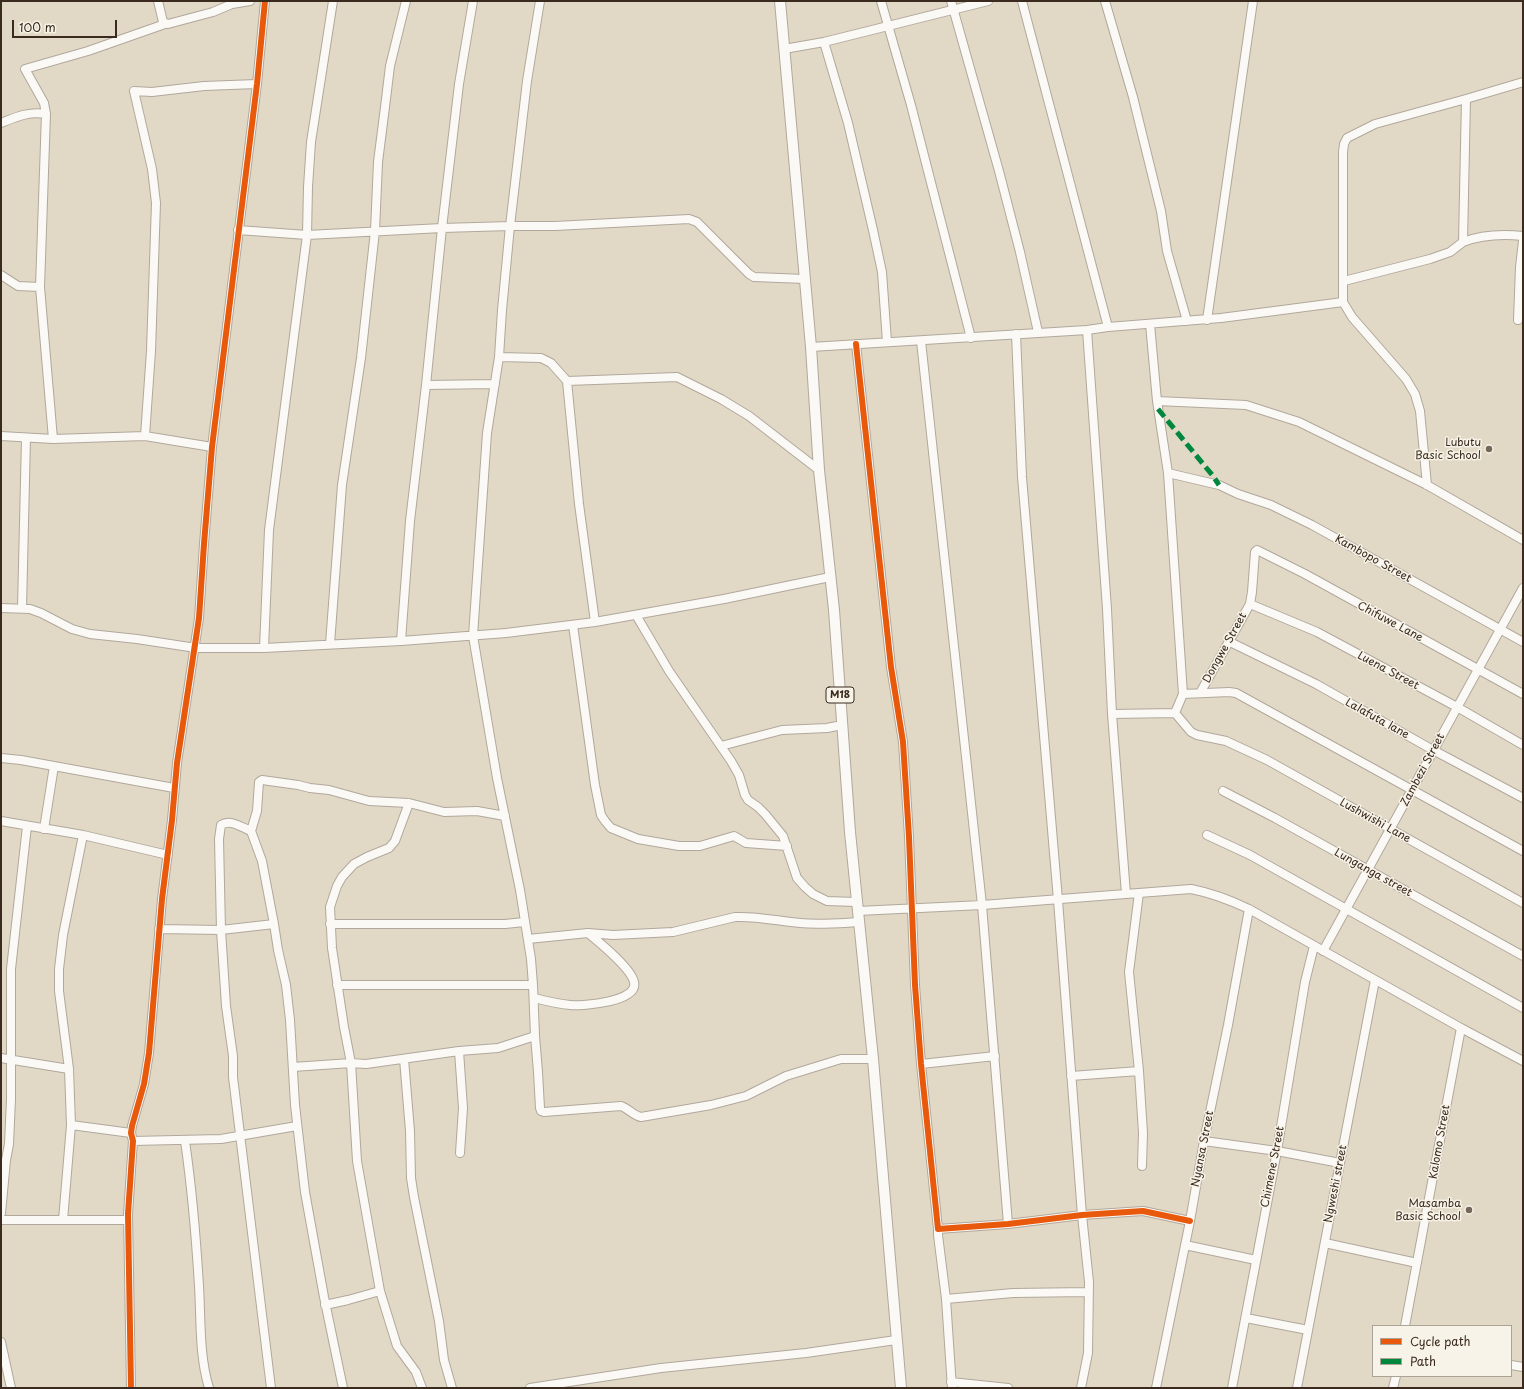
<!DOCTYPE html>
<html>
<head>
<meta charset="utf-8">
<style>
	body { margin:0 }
	#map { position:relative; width:1524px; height:1389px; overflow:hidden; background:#e2d8c6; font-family:"Playpen Sans",sans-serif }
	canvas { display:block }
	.frame { position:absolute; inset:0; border:2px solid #3b2a1e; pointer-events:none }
	.legend { position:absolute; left:1372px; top:1325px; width:140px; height:52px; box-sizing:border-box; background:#f7f3e8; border:1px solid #aca397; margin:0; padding:5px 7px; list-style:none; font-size:12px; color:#3b2a1e }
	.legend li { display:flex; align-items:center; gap:8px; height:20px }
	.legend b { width:20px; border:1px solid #aca397 }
	.scale { position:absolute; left:12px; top:20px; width:105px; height:18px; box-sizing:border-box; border:2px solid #3b2a1e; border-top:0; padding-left:5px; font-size:12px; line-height:14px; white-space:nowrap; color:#3b2a1e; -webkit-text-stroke:3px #f7f3e8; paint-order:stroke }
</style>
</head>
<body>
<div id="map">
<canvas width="1524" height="1389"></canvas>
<div class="frame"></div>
<ul class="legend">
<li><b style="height:5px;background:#e8590c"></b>Cycle path</li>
<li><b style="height:5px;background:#00873e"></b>Path</li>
</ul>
<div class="scale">100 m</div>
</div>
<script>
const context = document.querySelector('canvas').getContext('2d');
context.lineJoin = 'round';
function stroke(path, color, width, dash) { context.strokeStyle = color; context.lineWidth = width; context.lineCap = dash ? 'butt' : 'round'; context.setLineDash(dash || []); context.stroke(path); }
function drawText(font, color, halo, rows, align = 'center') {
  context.font = font + ' "Playpen Sans",sans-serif'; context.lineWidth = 3; context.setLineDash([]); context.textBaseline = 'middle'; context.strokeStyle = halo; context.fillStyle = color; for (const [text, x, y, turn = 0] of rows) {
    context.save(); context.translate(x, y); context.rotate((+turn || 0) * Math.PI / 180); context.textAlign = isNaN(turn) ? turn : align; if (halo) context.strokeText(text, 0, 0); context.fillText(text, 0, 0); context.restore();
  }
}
const minor = new Path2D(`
	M158,1L163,22L168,24L213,12L232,4L250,1
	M881,1L911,105L971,338
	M951,1L999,171L1020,252L1038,332
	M1022,1L1108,327
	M1105,1L1133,97L1161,211L1167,251L1187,321
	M824,42L848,123L873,230L882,272L887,342
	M784,49L824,42L988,1
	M1,123C16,117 29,111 46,114
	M238,230L307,235L442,228L510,226L527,81L540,1
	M1463,242C1481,235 1504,234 1523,236
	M1,275L18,286L40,287
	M1344,281L1430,259L1450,252L1463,242L1466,99
	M1343,302V152L1344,144L1347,138L1375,124L1466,99L1523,82
	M1207,320L1253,1
	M1518,320L1520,267L1523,241
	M1150,324L1157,401L1246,405L1299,422L1427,485L1523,540
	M1087,330L1107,609L1112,714L1126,894
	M1016,334L1022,477L1058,900L1082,1215L1089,1282L1088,1353L1081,1388
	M921,341L982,905L1008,1224
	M856,344L891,667L903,742L909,837L915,985L921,1064L938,1229L1008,1224L1082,1215L1143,1211L1190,1221
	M811,347L1087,330L1108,327L1221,318L1343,302L1352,317L1406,379L1415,394L1420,411L1427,485
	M499,357L541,358L551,363L567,381L579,504L595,622
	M567,381L677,377L721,399L749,416L819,470
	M426,385L495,384
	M1,436L53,439L145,436L212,447
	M145,436L151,351L156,203L152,169L134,91L152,92L204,86L257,84
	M53,439L40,287L46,114L44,103L25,69L88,51L165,24
	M1168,473L1219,485L1238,494L1271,505L1312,525L1523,642
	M1250,604L1317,632L1457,707L1523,745
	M1,608L30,609L41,613L72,629L90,634L137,639L196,648H264L401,641L506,633L595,622L724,599L830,577
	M22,608L26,438
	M636,615L669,671L731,761L739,775L745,795L748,800L758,807L765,814L783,836L797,878L805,887L813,894L827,901L856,902
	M573,625L595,785L601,815L605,821L611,828L638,839L679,846H700L734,836L746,843L787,846
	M401,641L410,521L426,385L442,228L459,84L473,1
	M1230,642L1316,684L1433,750L1523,798
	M330,644L342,485L361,358L375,231L378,162L385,107L390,66L406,1
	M264,648L269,530L307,235L308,187L311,142L333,1
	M1200,693L1250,604L1252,592L1255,552L1257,550L1305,574L1523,694
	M1183,694L1229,692L1236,693L1523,851
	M1175,713L1191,732L1197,735L1226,741L1267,760L1523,903
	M1112,714L1175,713L1183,694L1168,473L1157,401
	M721,746L782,730L827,728L842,725
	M1,758L21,760L174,788
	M1223,791L1275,818L1523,956
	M409,803L395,841L389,848L367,857L354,864L342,877L337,886L330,907L332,948L344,1027L351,1063L357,1161L380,1291L397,1346L416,1372L422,1388
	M1,821L83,835L168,855
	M44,829L54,766
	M251,831L257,811L259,782L262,780L298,785L310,788L329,790L369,801L409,803L444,812L477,811L505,816
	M1207,835L1250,855L1523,1008
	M1139,893L1129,972L1139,1071L1143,1133L1142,1166
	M858,911L982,905L1191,889C1212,893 1230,900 1249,909L1461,1028L1523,1061
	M330,924H505L524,922
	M159,929L221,930L219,839L221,825C231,819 241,827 251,831L262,861L274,924
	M588,933L613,935L673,932L735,917C757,916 778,921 800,923C820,925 840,923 859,922
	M528,939L588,933C600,943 631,968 634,982C639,1002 583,1006 570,1005C558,1004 546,1001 534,998
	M1323,951L1523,588
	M533,985L531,959L520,890L497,778L473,636L487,433L499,357L502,310L510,226H555L689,219L697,222L749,274L754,277L805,279
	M535,1036L538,1072L540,1108L541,1111L544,1112L621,1106C629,1109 634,1116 641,1117L711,1105L746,1096L786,1076L841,1059H873
	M459,1051L463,1108L460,1153
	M1,1058L69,1069
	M404,1059L410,1131L411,1178L414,1197L439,1321L444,1360L452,1388
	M921,1064L995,1056
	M293,1067L351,1063L366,1064L459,1051L498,1048L535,1036L533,985H337
	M1071,1076L1139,1071
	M71,1125L131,1133
	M133,1141L221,1139L297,1126
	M185,1141C192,1189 196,1237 199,1286C201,1319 199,1355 209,1388
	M1204,1141L1277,1151L1340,1163
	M1,1213L6,1160L9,1144L11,1099V969L27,826
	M1,1220H128
	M63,1220L71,1125L69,1069L59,991V969L63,935L83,835
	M938,1229V1235L946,1299L1013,1293L1089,1292
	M1325,1243L1417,1263
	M1185,1245L1256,1260
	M946,1299L952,1388
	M325,1305L348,1300L380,1291
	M1246,1318L1308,1330
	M1405,1326L1461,1028
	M1,1342L11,1388
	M1511,1365L1523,1367
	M951,1382L1008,1388
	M131,1388L128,1214L133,1141L131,1133L132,1126L144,1084L149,1053L162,899L172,820L177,763L199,618L204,544L212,447L257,84L265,1
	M271,1388L233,1077V1056L226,1006L221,930L274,924L278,950L286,985L290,1020L295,1105L305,1192L324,1297L343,1388
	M530,1388L661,1368L806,1353L896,1340
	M1156,1388L1190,1221L1204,1141L1228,1025L1249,909
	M1232,1388L1277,1151L1305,982L1314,946
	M1297,1388L1375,980
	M1393,1388L1396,1376`);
const major = new Path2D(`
	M780,1L811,347L819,470L834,610L850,832L873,1059L901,1388`);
stroke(minor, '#b0a89c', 10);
stroke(major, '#b0a89c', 12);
stroke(minor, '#fbf9f6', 8);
stroke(major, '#fbf9f6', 10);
stroke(new Path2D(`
	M1158,409L1213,476L1219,485`), '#00873e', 5, [10, 5]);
stroke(new Path2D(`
	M856,344L891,667L903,742L909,837L915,985L921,1064L938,1229L1008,1224L1082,1215L1143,1211L1190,1221
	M131,1388L128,1214L133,1141L131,1133L132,1126L144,1084L149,1053L162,899L172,820L177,763L199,618L204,544L212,447L257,84L265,1`), '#e8590c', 6);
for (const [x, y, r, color] of [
	[1489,449,4,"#756759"],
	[1469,1210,4,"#756759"]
]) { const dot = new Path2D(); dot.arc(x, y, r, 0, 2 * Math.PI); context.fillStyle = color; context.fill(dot); stroke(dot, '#f7f3e8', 1.5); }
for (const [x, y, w] of [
	[840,695,28]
]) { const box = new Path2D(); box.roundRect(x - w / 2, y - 8, w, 16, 3); context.fillStyle = '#f7f3e8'; context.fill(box); stroke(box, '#3b2a1e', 1); }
drawText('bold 10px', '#3b2a1e', null, [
	["M18",840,695]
]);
drawText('11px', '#3b2a1e', '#f7f3e8', [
	["Lubutu",1481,443],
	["Basic School",1481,456],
	["Masamba",1461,1204],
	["Basic School",1461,1217]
], 'right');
drawText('11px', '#3b2a1e', '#f7f3e8', [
	["Kambopo Street",1373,559,29],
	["Chifuwe Lane",1390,622,28],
	["Dongwe Street",1225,648,-61],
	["Luena Street",1388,671,28],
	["Lalafuta lane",1377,719,29],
	["Zambezi Street",1423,770,-62],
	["Lushwishi Lane",1375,821,29],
	["Lunganga street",1373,873,29],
	["Kalomo Street",1440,1142,-80],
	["Nyansa Street",1203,1149,-79],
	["Chimene Street",1273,1167,-79],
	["Ngweshi street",1336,1184,-79]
]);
</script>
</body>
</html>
